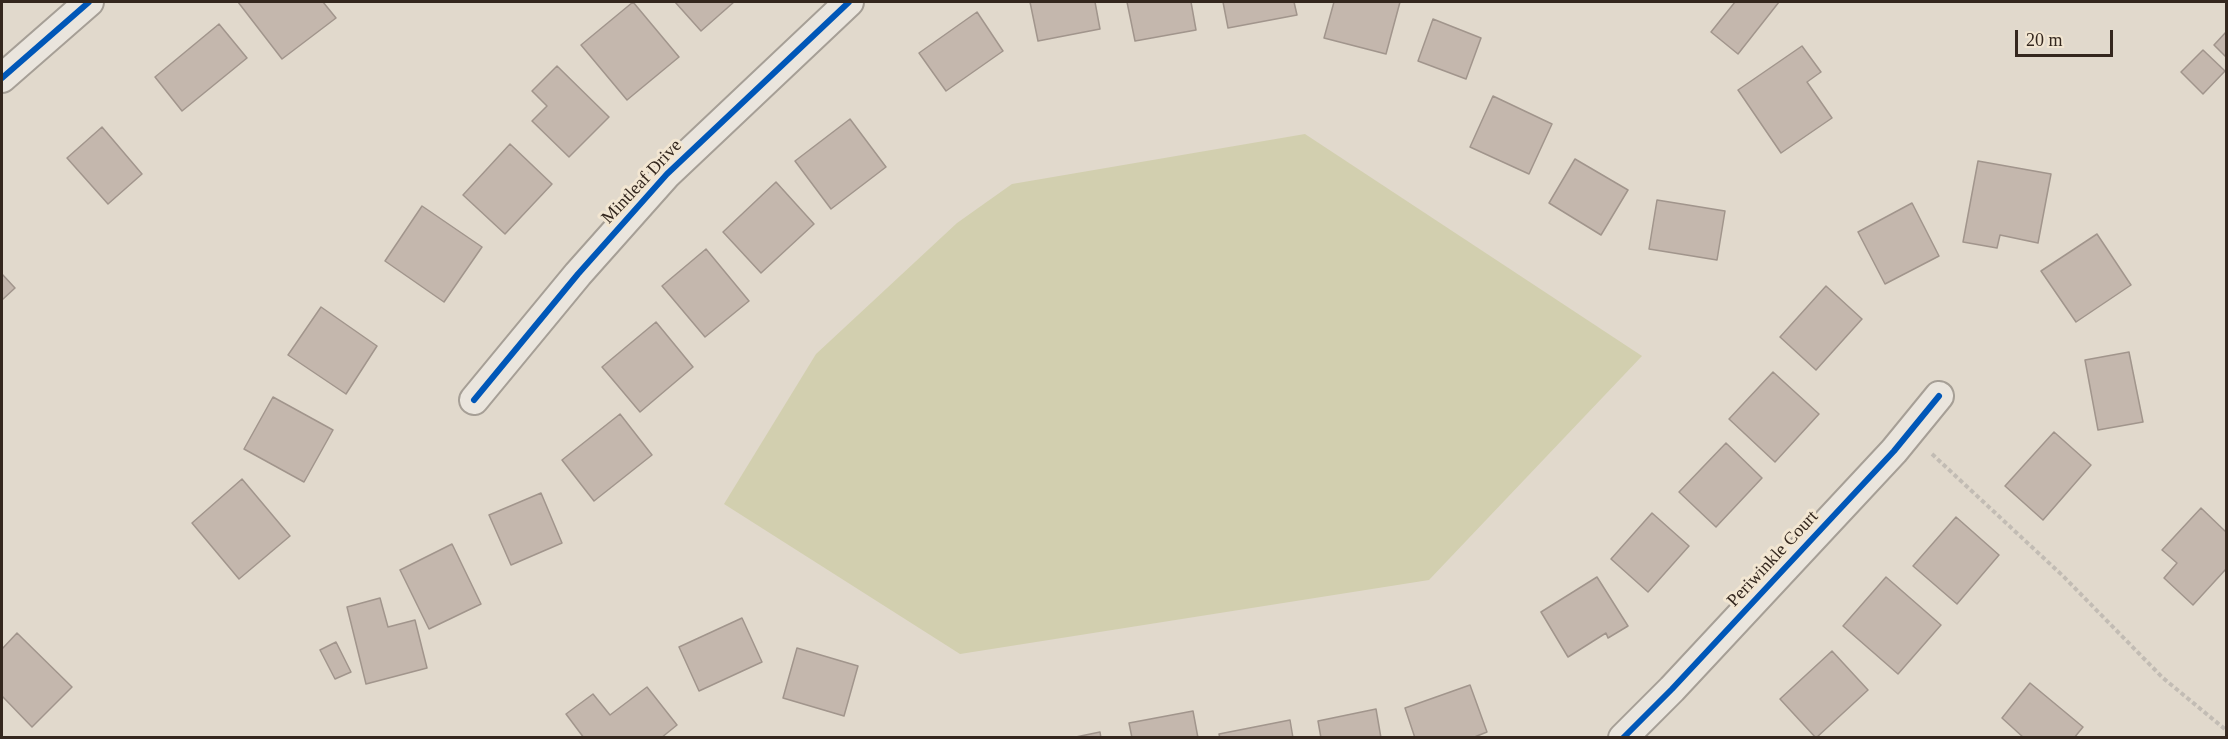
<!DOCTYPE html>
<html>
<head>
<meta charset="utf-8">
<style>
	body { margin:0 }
	#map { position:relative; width:2228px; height:739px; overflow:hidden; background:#e1d9cc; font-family:"Times New Roman",serif }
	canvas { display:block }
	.frame { position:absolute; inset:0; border:3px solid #34271e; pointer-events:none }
	.scale { position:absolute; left:2015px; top:30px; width:98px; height:27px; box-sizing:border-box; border:3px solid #34271e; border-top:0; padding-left:8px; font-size:18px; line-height:21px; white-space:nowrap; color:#34271e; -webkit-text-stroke:4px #f2e6d2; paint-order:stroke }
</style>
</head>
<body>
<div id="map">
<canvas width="2228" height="739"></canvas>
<div class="frame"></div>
<div class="scale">20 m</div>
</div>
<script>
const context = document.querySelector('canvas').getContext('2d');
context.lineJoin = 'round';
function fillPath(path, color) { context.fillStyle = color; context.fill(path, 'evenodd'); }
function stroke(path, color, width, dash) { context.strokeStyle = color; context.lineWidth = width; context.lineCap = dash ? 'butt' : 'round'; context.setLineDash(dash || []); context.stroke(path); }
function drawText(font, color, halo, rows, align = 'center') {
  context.font = font + ' "Times New Roman",serif'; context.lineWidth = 6; context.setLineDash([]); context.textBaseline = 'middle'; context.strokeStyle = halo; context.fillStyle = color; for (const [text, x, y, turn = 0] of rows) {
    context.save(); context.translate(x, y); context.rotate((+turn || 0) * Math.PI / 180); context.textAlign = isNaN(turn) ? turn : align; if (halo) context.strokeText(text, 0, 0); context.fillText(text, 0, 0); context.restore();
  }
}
fillPath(new Path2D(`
	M1305,134L1642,356L1429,580L960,654L724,504L816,354L957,223L1012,184Z`), '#d2cfaf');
const building = new Path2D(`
	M238,2H323L336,18L282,59Z
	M633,2L679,57L627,100L581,45Z
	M675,2H734L701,31Z
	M1030,2H1095L1100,29L1038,41Z
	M1127,2H1191L1196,30L1135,41Z
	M1223,2H1294L1297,15L1228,28Z
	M1334,2H1400L1386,54L1324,38Z
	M1735,2H1779L1738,54L1711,32Z
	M977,12L1003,51L946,91L919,53Z
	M1433,19L1481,38L1466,79L1418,61Z
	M219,24L247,58L182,111L155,77Z
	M2226,32V57L2214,45Z
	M1802,46L1821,72L1807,82L1832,118L1781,153L1738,90Z
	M2203,50L2225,71L2203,94L2181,72Z
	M557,66L609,117L569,157L532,121L547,106L532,91Z
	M1493,96L1552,124L1529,174L1470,147Z
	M850,119L886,167L831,209L795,161Z
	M102,127L142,174L108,204L67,158Z
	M510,144L552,184L505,234L463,195Z
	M1575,159L1628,190L1601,235L1549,203Z
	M1978,161L2051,174L2038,243L2000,235L1997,248L1963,242Z
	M776,182L814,224L761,273L723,232Z
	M1657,200L1725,211L1717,260L1649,249Z
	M1912,203L1939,256L1885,284L1858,232Z
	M422,206L482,247L444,302L385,261Z
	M2097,234L2131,285L2076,322L2041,271Z
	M706,249L749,301L705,337L662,286Z
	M2,274L15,288L2,300Z
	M1826,286L1862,319L1816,370L1780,337Z
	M321,307L377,346L346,394L288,355Z
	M656,322L693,367L640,412L602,367Z
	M2129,352L2143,422L2098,430L2085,360Z
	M1773,372L1819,414L1775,462L1729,419Z
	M273,397L333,430L304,482L244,449Z
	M620,414L652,455L594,501L562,460Z
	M2054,432L2091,465L2043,520L2005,486Z
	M1726,443L1762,478L1716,527L1679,492Z
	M242,479L290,536L239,579L192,523Z
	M541,493L562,543L511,565L489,515Z
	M2201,508L2226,532V569L2193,605L2164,578L2177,563L2162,550Z
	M1652,513L1689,546L1648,592L1611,559Z
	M1956,517L1999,555L1957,604L1913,566Z
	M452,544L481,604L429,629L400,570Z
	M1597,577L1628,626L1608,638L1606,633L1568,657L1541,612Z
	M1886,577L1941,625L1898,674L1843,626Z
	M380,598L388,627L415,620L427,668L366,684L347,607Z
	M742,618L762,662L699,691L679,647Z
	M17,633L72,687L32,727L2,696V649Z
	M336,642L351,672L335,679L320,650Z
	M797,648L858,666L844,716L783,698Z
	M1832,651L1868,690L1816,738L1780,699Z
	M2030,683L2083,727L2074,738H2024L2002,718Z
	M1470,685L1487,732L1472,738H1415L1405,708Z
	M647,687L677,725L661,738H584L566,714L593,694L610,715Z
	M1376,709L1381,738H1321L1318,721Z
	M1193,711L1198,738H1132L1129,723Z
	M1290,720L1293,738H1220L1219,734Z
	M1100,732L1101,738H1071Z`);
fillPath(building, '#c4b7ad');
stroke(building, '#a1958c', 1.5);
const street = new Path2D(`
	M2,78L89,2
	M474,400L578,274L667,174L849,2
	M1623,738L1672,689L1894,451L1939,396`);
stroke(street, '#a69f96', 32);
stroke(new Path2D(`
	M1932,454L2063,576L2163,678L2226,730`), '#c2bcb4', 4, [4.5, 3]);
stroke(street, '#eae5dd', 28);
stroke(new Path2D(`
	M2,78L89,2
	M474,400L578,274L667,174L849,2
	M1623,738L1672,689L1894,451L1939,396`), '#0057b8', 6);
drawText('18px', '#34271e', '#f2e6d2', [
	["Mintleaf Drive",642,182,-47],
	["Periwinkle Court",1773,559,-47]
]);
</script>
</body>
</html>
